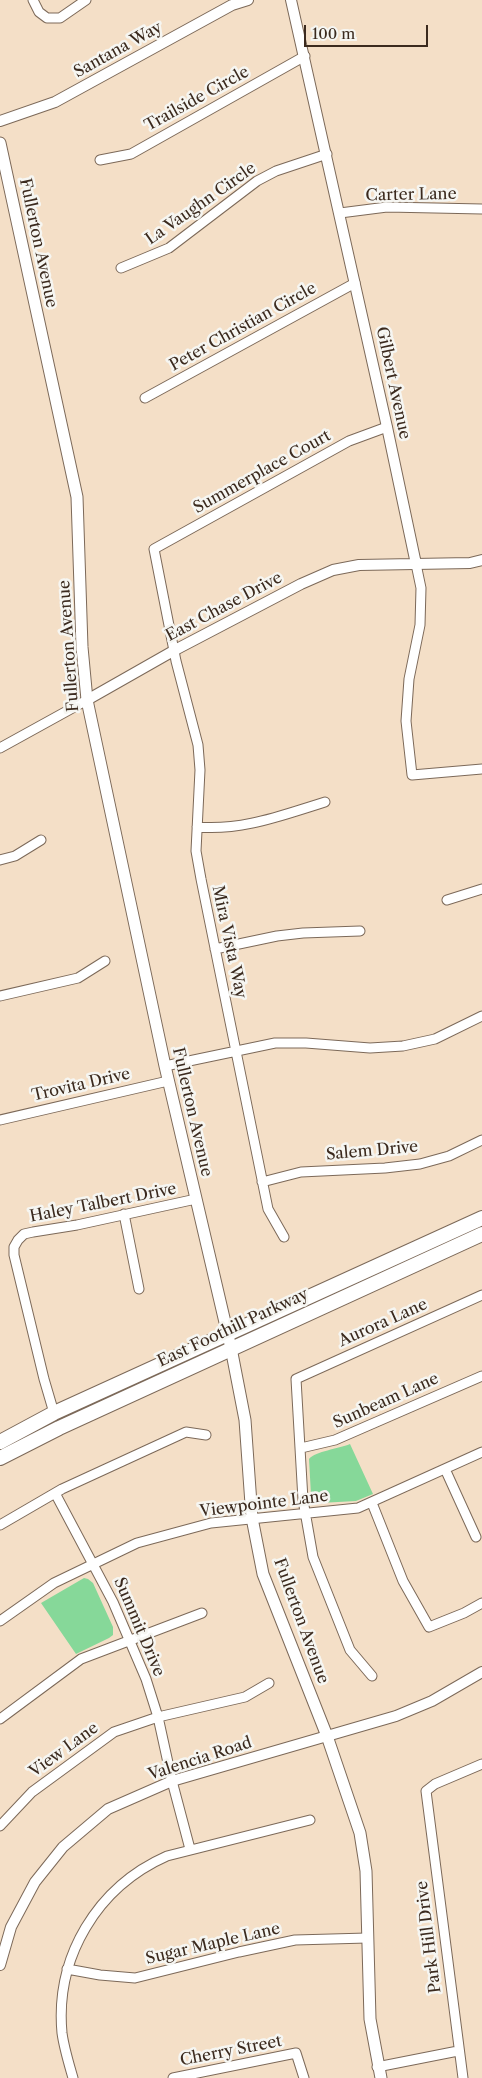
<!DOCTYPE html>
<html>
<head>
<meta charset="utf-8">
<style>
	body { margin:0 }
	#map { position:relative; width:482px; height:2078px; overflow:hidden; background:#f4dfc7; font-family:"Libre Caslon Text",serif }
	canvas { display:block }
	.scale { position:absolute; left:304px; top:25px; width:124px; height:22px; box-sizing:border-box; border:2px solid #3b2a1e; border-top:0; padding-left:6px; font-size:15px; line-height:18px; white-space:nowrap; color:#3b2a1e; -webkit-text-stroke:4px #f6f6f2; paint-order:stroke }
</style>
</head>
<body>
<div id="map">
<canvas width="482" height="2078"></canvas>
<div class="scale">100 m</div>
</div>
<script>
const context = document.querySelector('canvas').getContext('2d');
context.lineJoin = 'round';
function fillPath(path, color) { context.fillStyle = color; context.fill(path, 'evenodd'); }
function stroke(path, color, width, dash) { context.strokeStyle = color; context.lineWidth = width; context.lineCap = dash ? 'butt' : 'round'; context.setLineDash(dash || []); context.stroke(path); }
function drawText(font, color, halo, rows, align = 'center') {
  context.font = font + ' "Libre Caslon Text",serif'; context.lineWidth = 5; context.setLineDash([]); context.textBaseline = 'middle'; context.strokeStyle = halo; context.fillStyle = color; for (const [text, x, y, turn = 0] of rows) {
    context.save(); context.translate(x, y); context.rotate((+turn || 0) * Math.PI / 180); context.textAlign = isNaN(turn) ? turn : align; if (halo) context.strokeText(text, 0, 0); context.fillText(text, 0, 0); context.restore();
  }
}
fillPath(new Path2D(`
	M350,1444L373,1494L356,1501L320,1503L311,1495L309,1459C316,1451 338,1449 350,1444Z
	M84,1578L88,1579L93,1583L113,1627V1635L109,1638L76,1654L41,1603Z`), '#86d899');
const minor = new Path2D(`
	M33,0L39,12L47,18H60L86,0
	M100,160L131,154L305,56
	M340,213L387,207L482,209
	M121,268L169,248L257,181L276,171L327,154
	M145,398L355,283
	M416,564L421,588L420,625L409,679L406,721L412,775L482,769
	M0,748L87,700
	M197,827C243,831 282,815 325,802
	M0,860L15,856L41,840
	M447,900L482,889
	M215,949L277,936L303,933L360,931
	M0,996L78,978L105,961
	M165,1066L275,1043H306L370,1048L403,1046L435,1039L482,1016
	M0,1120L168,1081
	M262,1182L301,1172L385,1168L420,1164L449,1156L482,1140
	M124,1214L139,1289
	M284,1237L268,1209L201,879L196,851L200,770L198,745L176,661L154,549L349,441L387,427
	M54,1413L44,1379L14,1255V1247L18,1240L24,1234L33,1232L77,1225L196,1199
	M301,1448L335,1440L482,1376
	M445,1469L476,1537
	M55,1493L113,1602L146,1679L158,1717L172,1781L190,1849
	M372,1503L403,1581L429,1627L464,1613L482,1603
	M0,1525L62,1489L186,1432L206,1435
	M0,1621L54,1583L137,1543L211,1523L358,1508L482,1452
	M372,1676L350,1650L313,1557L303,1500L296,1379L482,1295
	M0,1719L81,1659L202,1613
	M0,1826L32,1792L114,1732L158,1717L245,1697L269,1683
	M67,1969L100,1975L135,1978L239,1952L295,1940L367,1938
	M377,2067L458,2051
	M73,2078C69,2064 64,2048 62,2033C55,1957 97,1887 167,1856L310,1820
	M173,2078L296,2053L304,2078
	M463,2078L426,1791L435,1784L482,1764`);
const tertiary = new Path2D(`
	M291,0L387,427L416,564
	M0,121L55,102L232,5L248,0
	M87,700L175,650L301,584L333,570L359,565L470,563L482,560
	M0,1965L11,1927L35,1882L63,1847L108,1809L172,1781L396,1716L432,1701L482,1672`);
const secondary = new Path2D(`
	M0,143L77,497L82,647L87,700L165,1066L231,1348L245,1420L252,1518L263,1574L327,1736L360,1833L366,1871L370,2019L381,2078`);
const primary = new Path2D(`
	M0,1442L54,1413L482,1218
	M0,1458L59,1428L482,1234`);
stroke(minor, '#7c6959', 11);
stroke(tertiary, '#7c6959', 12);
stroke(secondary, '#7c6959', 13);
stroke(primary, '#7c6959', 16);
stroke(minor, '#fff', 9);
stroke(tertiary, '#fff', 10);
stroke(secondary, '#fff', 11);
stroke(primary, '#fff', 14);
drawText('16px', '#3b2a1e', '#f6f6f2', [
	["Santana Way",118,50,-29],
	["Trailside Circle",197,99,-29],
	["Carter Lane",411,195,-1],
	["La Vaughn Circle",201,204,-35],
	["Fullerton Avenue",38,243,78],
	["Peter Christian Circle",243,327,-29],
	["Gilbert Avenue",393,383,78],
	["Summerplace Court",262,472,-29],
	["East Chase Drive",224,607,-28],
	["Fullerton Avenue",69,646,-94],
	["Mira Vista Way",229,942,78],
	["Trovita Drive",81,1085,-13],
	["Fullerton Avenue",192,1112,77],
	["Salem Drive",372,1151,-5],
	["Haley Talbert Drive",103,1203,-11],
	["Aurora Lane",383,1323,-24],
	["East Foothill Parkway",233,1328,-25],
	["Sunbeam Lane",386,1401,-24],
	["Viewpointe Lane",264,1504,-7],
	["Fullerton Avenue",301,1621,70],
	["Summit Drive",139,1627,67],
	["View Lane",64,1750,-36],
	["Valencia Road",200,1759,-18],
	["Park Hill Drive",429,1937,-97],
	["Sugar Maple Lane",213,1944,-13],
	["Cherry Street",231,2051,-11]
]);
</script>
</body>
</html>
